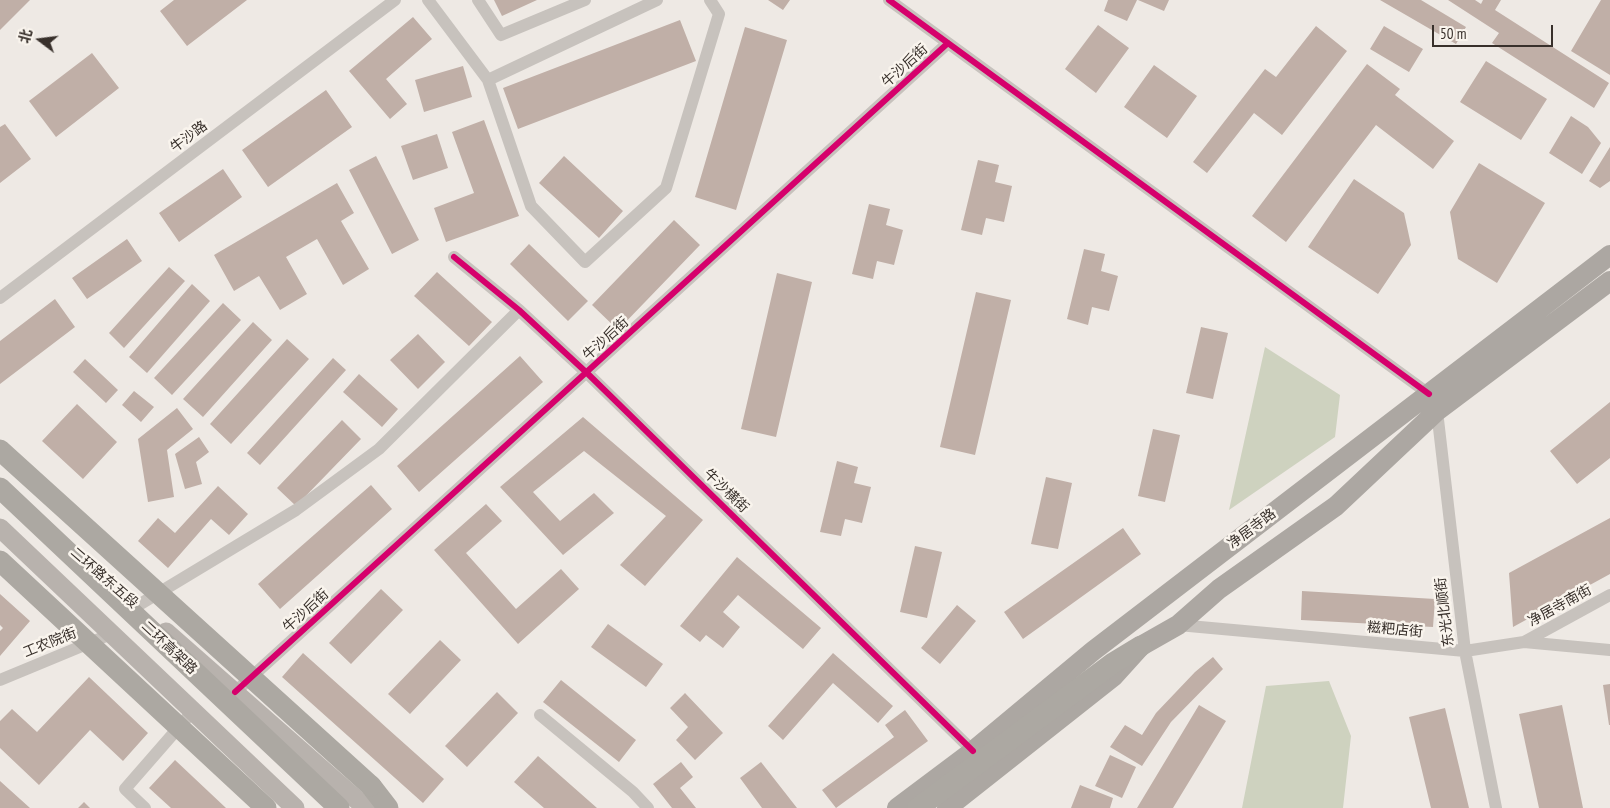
<!DOCTYPE html>
<html>
<head>
<meta charset="utf-8">
<style>
	body { margin:0 }
	#map { position:relative; width:1610px; height:808px; overflow:hidden; background:#eee9e4; font-family:"PT Sans Narrow","Noto Sans SC",sans-serif }
	canvas { display:block }
	.north { position:absolute; left:15px; top:15px; width:50px; height:50px; -webkit-text-stroke:4px #f9f4ed; paint-order:stroke; rotate:285deg; font-size:14px; font-weight:700; line-height:20px; text-align:center; color:#38302b }
	.north::after { content:''; display:block; margin:auto; width:18px; height:22px; background:#38302b; clip-path:polygon(50% 0,100% 100%,50% 72%,0 100%) }
	.scale { position:absolute; left:1432px; top:25px; width:121px; height:22px; box-sizing:border-box; border:2px solid #38302b; border-top:0; padding-left:6px; font-size:15px; line-height:18px; white-space:nowrap; color:#38302b; -webkit-text-stroke:4px #f9f4ed; paint-order:stroke }
</style>
</head>
<body>
<div id="map">
<canvas width="1610" height="808"></canvas>
<div class="north">北</div>
<div class="scale">50 m</div>
</div>
<script>
const context = document.querySelector('canvas').getContext('2d');
context.lineJoin = 'round';
function fillPath(path, color) { context.fillStyle = color; context.fill(path, 'evenodd'); }
function stroke(path, color, width, dash) { context.strokeStyle = color; context.lineWidth = width; context.lineCap = dash ? 'butt' : 'round'; context.setLineDash(dash || []); context.stroke(path); }
function drawText(font, color, halo, rows, align = 'center') {
  context.font = font + ' "PT Sans Narrow","Noto Sans SC",sans-serif'; context.lineWidth = 5; context.setLineDash([]); context.textBaseline = 'middle'; context.strokeStyle = halo; context.fillStyle = color; for (const [text, x, y, turn = 0] of rows) {
    context.save(); context.translate(x, y); context.rotate((+turn || 0) * Math.PI / 180); context.textAlign = isNaN(turn) ? turn : align; if (halo) context.strokeText(text, 0, 0); context.fillText(text, 0, 0); context.restore();
  }
}
fillPath(new Path2D(`
	M1265,347L1340,395L1335,437L1229,510Z
	M1329,681L1351,736L1343,808H1242L1266,686Z`), '#ced2bf');
fillPath(new Path2D(`
	M0,0H30L0,30Z
	M174,0H247L187,46L160,11Z
	M494,0H537L502,16Z
	M768,0H790L783,10Z
	M1108,0H1137L1127,21L1104,11Z
	M1138,0H1169L1164,11Z
	M1380,0H1421L1466,27L1456,44Z
	M1448,0H1475L1481,4L1483,0H1501L1495,10L1609,83L1594,108L1492,43L1499,33Z
	M1601,0H1610V75L1571,51Z
	M413,17L432,39L386,79L407,104L390,119L349,71Z
	M680,20L696,61L518,129L503,88Z
	M1098,25L1129,48L1096,93L1065,69Z
	M1316,26L1347,51L1282,135L1254,113L1207,173L1193,162L1265,69L1276,77Z
	M1384,26L1423,49L1409,72L1370,49Z
	M745,27L787,40L736,210L695,197Z
	M92,53L119,88L56,137L29,101Z
	M1486,61L1547,99L1521,140L1460,102Z
	M1367,64L1400,89L1395,95L1454,141L1433,169L1376,125L1286,242L1252,216Z
	M1154,65L1197,96L1167,138L1124,107Z
	M463,66L472,97L424,112L415,80Z
	M326,90L352,127L268,187L242,150Z
	M1571,116L1588,127L1601,143L1582,174L1549,153Z
	M484,120L519,216L446,242L434,208L474,193L452,132Z
	M5,124L31,159L0,183V127Z
	M437,134L448,168L413,180L401,146Z
	M1610,147V181L1600,188L1589,181Z
	M376,156L419,240L392,254L349,170Z
	M564,156L623,211L599,238L539,183Z
	M978,160L999,165L995,182L1012,186L1004,222L986,218L982,235L961,230Z
	M1479,163L1545,203L1497,283L1458,259L1450,212Z
	M223,169L242,197L179,242L159,213Z
	M1354,179L1404,213L1411,245L1378,294L1308,247Z
	M337,183L354,213L341,221L369,269L343,285L317,239L286,257L307,294L280,310L259,276L234,291L214,255Z
	M869,204L890,209L886,225L903,230L894,265L877,261L873,279L852,274Z
	M674,220L700,245L618,330L592,305Z
	M127,239L142,261L87,299L72,278Z
	M529,244L588,301L568,321L510,264Z
	M1084,249L1105,254L1101,271L1118,276L1109,311L1092,307L1088,325L1067,319Z
	M169,267L185,281L124,348L109,333Z
	M437,272L492,322L469,346L414,296Z
	M777,273L812,282L776,437L741,429Z
	M192,284L210,301L147,373L129,357Z
	M976,292L1011,300L975,455L940,447Z
	M55,299L75,327L0,384V341Z
	M223,303L241,320L172,395L154,378Z
	M253,322L272,340L203,417L183,399Z
	M1201,327L1228,333L1213,399L1186,393Z
	M418,334L445,362L418,389L390,360Z
	M287,339L309,359L231,444L210,424Z
	M520,356L543,382L419,492L397,466Z
	M333,358L346,370L260,465L247,453Z
	M85,359L118,390L106,403L73,372Z
	M359,374L398,409L382,427L343,392Z
	M134,391L154,407L141,422L122,405Z
	M1610,402V458L1577,484L1550,451Z
	M77,404L117,442L83,479L42,441Z
	M177,408L193,429L167,450L174,497L148,502L138,439Z
	M583,417L703,520L645,586L620,565L666,516L584,451L533,492L560,521L594,493L614,513L563,555L500,487Z
	M342,420L361,439L296,506L277,488Z
	M1153,429L1180,435L1165,502L1138,496Z
	M199,437L209,452L196,462L202,484L185,489L175,454Z
	M837,461L858,467L854,483L871,487L862,523L845,519L841,536L820,532Z
	M1046,477L1072,483L1058,549L1031,544Z
	M371,485L392,509L280,609L258,584Z
	M218,486L248,514L229,535L211,519L168,568L138,541L158,518L175,533Z
	M486,504L502,521L466,553L516,609L561,569L579,589L518,644L434,550Z
	M1610,518V574L1513,627L1509,573Z
	M1123,528L1141,554L1023,639L1004,612Z
	M915,546L942,552L927,618L900,612Z
	M737,557L821,628L803,649L738,595L723,612L740,627L723,648L706,635L700,642L680,626Z
	M381,589L403,610L351,664L329,643Z
	M1302,591L1435,599L1433,627L1301,620Z
	M0,594L30,621L0,656V631L3,628L0,625Z
	M957,605L976,621L940,664L921,648Z
	M608,624L663,664L646,687L591,647Z
	M440,640L461,660L410,714L388,694Z
	M303,653L444,779L423,803L282,677Z
	M833,653L893,706L878,723L833,683L783,740L768,726Z
	M1213,657L1223,669L1171,722L1142,766L1110,747L1125,725L1142,735L1156,713L1195,672Z
	M89,677L148,733L123,761L90,730L39,785L0,748V721L12,709L37,732Z
	M561,680L636,740L619,762L543,702Z
	M1610,684V725H1609L1603,685Z
	M497,692L518,713L467,767L445,746Z
	M685,693L723,733L695,760L676,740L688,727L670,708Z
	M1199,705L1226,721L1173,808H1137Z
	M1562,705L1583,808H1539L1519,714Z
	M1445,708L1469,808H1431L1409,717Z
	M905,710L928,741L836,808L822,790L894,737L885,725Z
	M1110,755L1136,767L1122,798L1095,786Z
	M538,756L597,808H544L514,782Z
	M175,760L226,808H171L149,788Z
	M681,762L693,777L680,788L696,808H672L653,784Z
	M761,762L797,808H762L740,778Z
	M0,781L30,808H0Z
	M1080,785L1113,798L1110,808H1071Z
	M84,802L90,808H78Z`), '#c0afa7');
stroke(new Path2D(`
	M428,0L488,80L531,206L585,262L666,188L719,14L710,0
	M478,0L501,35L585,0
	M889,0L1429,394
	M488,80L657,0
	M454,257L519,310L587,373L973,751
	M0,298L395,0
	M1437,411L1465,651L1496,808
	M137,606L296,510L379,449L519,310
	M1178,625L1465,651L1524,642L1610,650
	M1524,642L1610,595
	M0,680L111,634
	M235,692L948,43
	M540,715L633,792L648,808
	M145,808L125,789L193,711`), '#c7c2bd', 12);
stroke(new Path2D(`
	M0,528L295,808
	M166,632L366,808`), '#b8b2ad', 19);
stroke(new Path2D(`
	M897,808L973,751L1093,651L1610,255
	M947,808L1113,677L1141,646L1178,625L1219,589L1336,506L1437,411L1610,281`), '#aca7a2', 20);
stroke(new Path2D(`
	M0,488L339,808
	M371,786L388,808
	M918,808L1113,663L1141,646`), '#aca8a2', 21);
stroke(new Path2D(`
	M0,450L371,786
	M0,561L266,808`), '#aca8a2', 21);
stroke(new Path2D(`
	M889,0L1429,394
	M454,257L519,310L587,373L973,751
	M235,692L948,43`), '#d6006c', 6);
drawText('14px', '#38302b', '#f9f4ed', [
	["牛沙后街",905,66,-42],
	["牛沙路",189,137,-37],
	["牛沙后街",606,339,-42],
	["牛沙横街",726,491,44],
	["净居寺路",1252,529,-37],
	["二环路东五段",104,578,41],
	["净居寺南街",1560,606,-29],
	["牛沙后街",306,611,-42],
	["东光北顺街",1445,612,-97],
	["糍粑店街",1395,630,5],
	["工农院街",50,643,-22],
	["二环高架路",169,648,43]
]);
</script>
</body>
</html>
